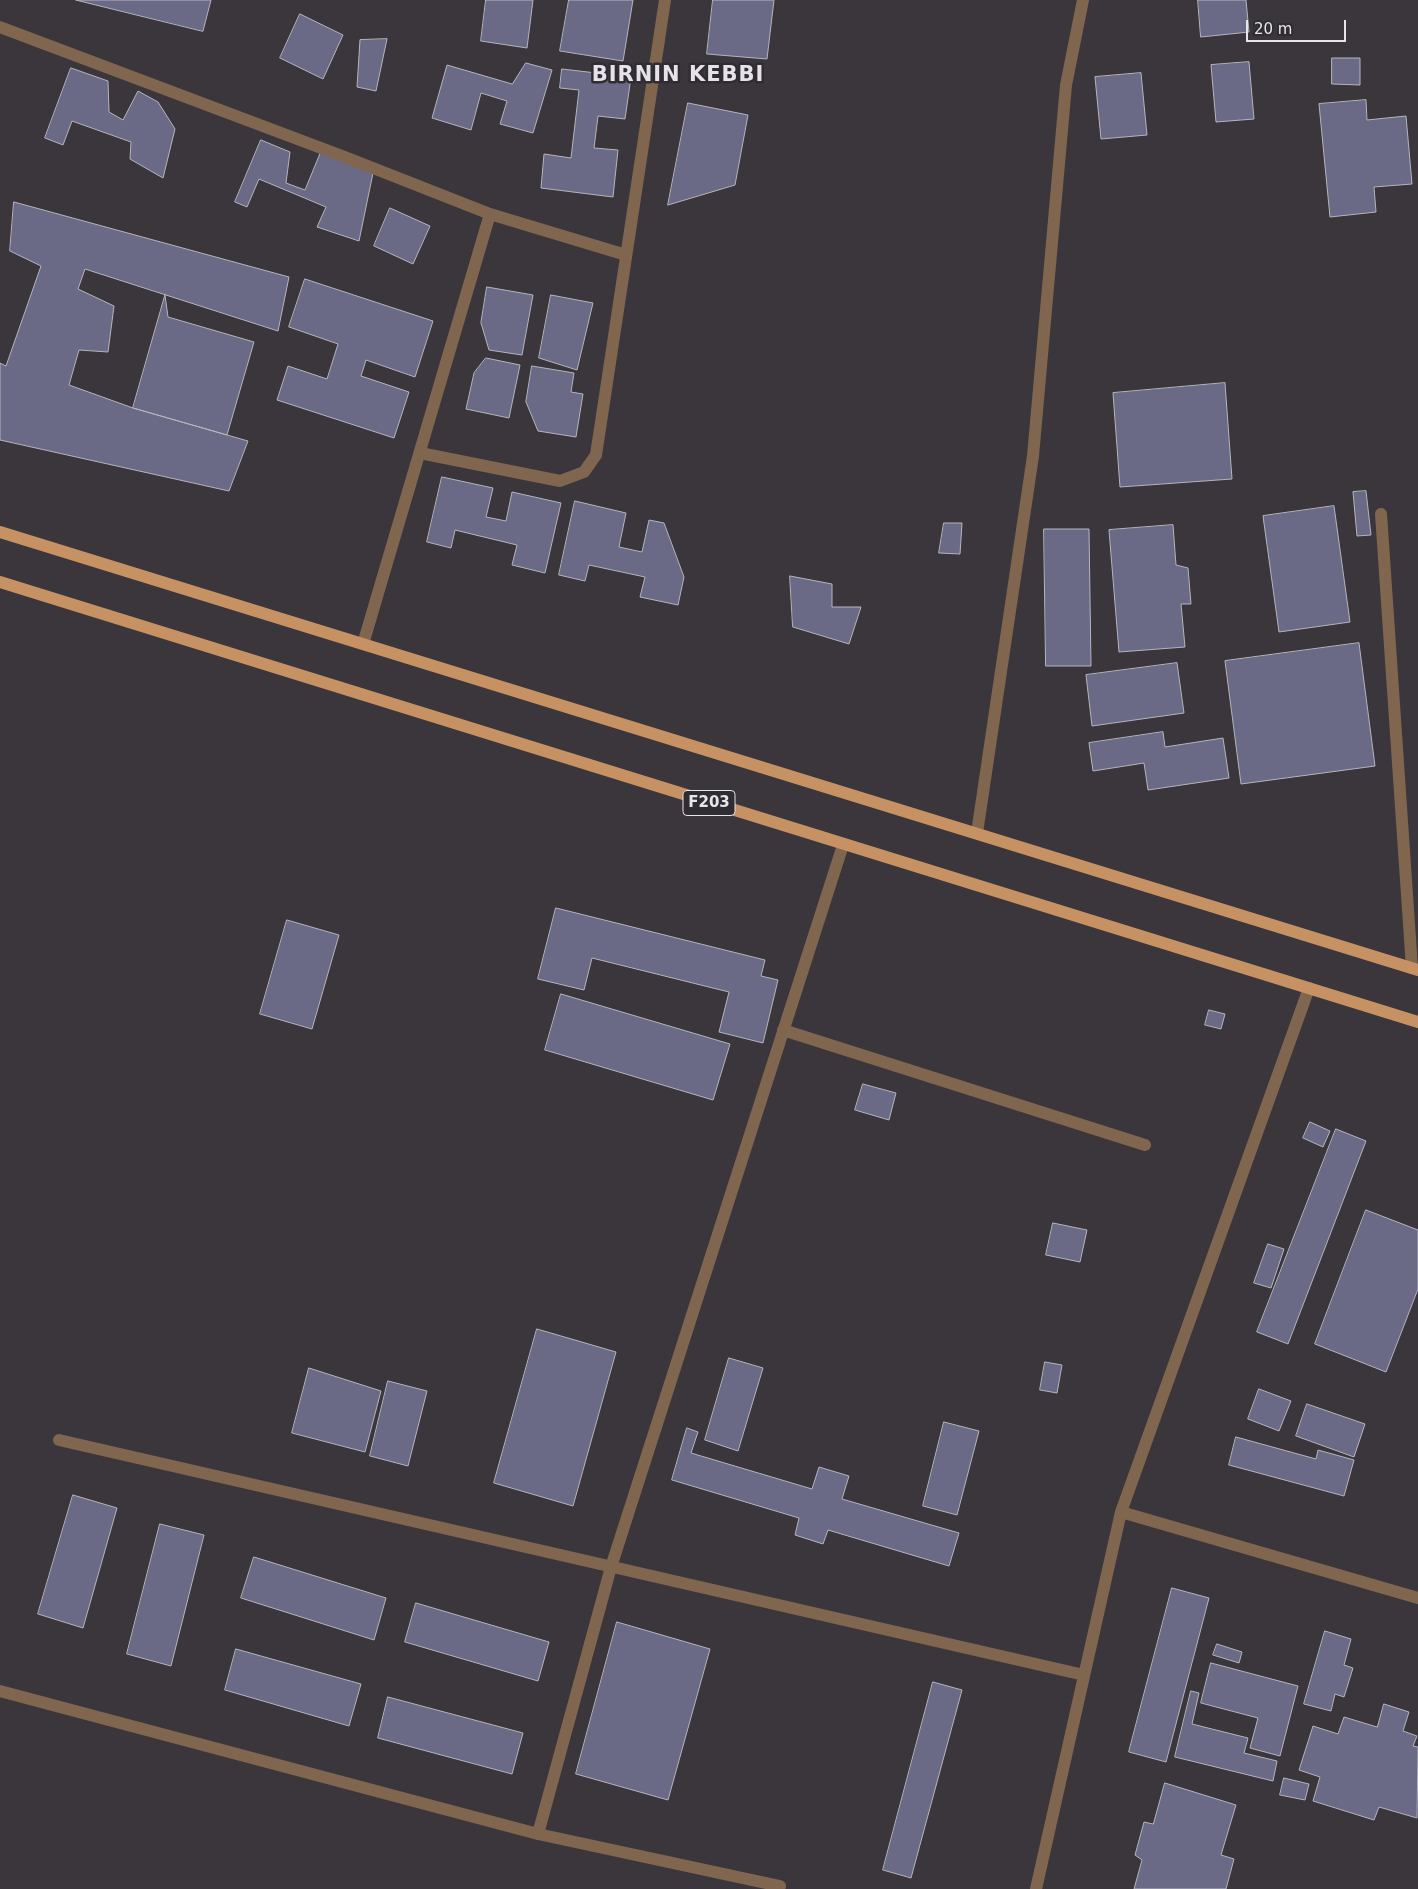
<!DOCTYPE html>
<html>
<head>
<meta charset="utf-8">
<style>
	body { margin:0 }
	#map { position:relative; width:1418px; height:1889px; overflow:hidden; background:#3a363c; font-family:"DejaVu Sans",sans-serif }
	canvas { display:block }
	.scale { position:absolute; left:1246px; top:20px; width:100px; height:22px; box-sizing:border-box; border:2px solid #e8e5ea; border-top:0; padding-left:6px; font-size:15px; line-height:18px; white-space:nowrap; color:#e8e5ea; -webkit-text-stroke:4px #2f2c32; paint-order:stroke }
</style>
</head>
<body>
<div id="map">
<canvas width="1418" height="1889"></canvas>
<div class="scale">20 m</div>
</div>
<script>
const context = document.querySelector('canvas').getContext('2d');
context.lineJoin = 'round';
function fillPath(path, color) { context.fillStyle = color; context.fill(path, 'evenodd'); }
function stroke(path, color, width, dash) { context.strokeStyle = color; context.lineWidth = width; context.lineCap = dash ? 'butt' : 'round'; context.setLineDash(dash || []); context.stroke(path); }
function drawText(font, color, halo, rows, align = 'center') {
  context.font = font + ' "DejaVu Sans",sans-serif'; context.lineWidth = 5; context.setLineDash([]); context.textBaseline = 'middle'; context.strokeStyle = halo; context.fillStyle = color; for (const [text, x, y, turn = 0] of rows) {
    context.save(); context.translate(x, y); context.rotate((+turn || 0) * Math.PI / 180); context.textAlign = isNaN(turn) ? turn : align; if (halo) context.strokeText(text, 0, 0); context.fillText(text, 0, 0); context.restore();
  }
}
const building = new Path2D(`
	M76,0H211L203,31Z
	M486,0H533L527,48L481,41Z
	M569,0H633L623,61L560,51Z
	M713,0H774L767,59L707,54Z
	M1198,0H1246L1249,32L1201,37Z
	M300,14L343,35L323,79L280,58Z
	M387,39L376,91L357,87L360,40Z
	M1332,58H1360V85L1332,84Z
	M1249,62L1254,119L1216,122L1211,65Z
	M526,63L552,70L533,133L500,124L507,101L481,93L471,130L432,118L447,65L512,84Z
	M71,68L108,81L109,112L123,120L138,91L158,102L175,129L163,178L130,159L131,142L72,121L63,145L45,138Z
	M562,69L631,77L625,119L598,116L594,148L618,150L613,197L541,188L544,154L571,158L579,90L560,88Z
	M1141,73L1147,135L1101,139L1095,77Z
	M1366,100L1367,120L1406,116L1412,184L1374,187L1376,212L1330,217L1319,104Z
	M688,103L748,115L735,185L668,205Z
	M261,140L290,152L286,183L305,190L321,151L373,173L359,241L317,227L326,207L259,179L247,207L235,202Z
	M14,202L289,277L278,331L85,269L78,289L114,306L108,352L79,350L69,385L133,408L248,441L229,491L0,440V363L6,366L41,266L10,251Z
	M390,208L430,226L413,264L374,246Z
	M305,279L433,321L415,377L366,360L361,376L409,392L394,438L277,400L288,366L327,379L338,344L289,327Z
	M487,287L533,295L522,355L489,350L481,323Z
	M165,295L168,317L254,342L227,435L133,408Z
	M551,295L593,303L577,370L539,358Z
	M486,358L520,365L509,418L466,409L474,373Z
	M532,366L574,373L571,392L583,394L576,437L538,431L526,402Z
	M1225,383L1232,479L1120,487L1113,393Z
	M442,477L493,488L486,517L506,521L512,492L561,503L545,573L512,565L517,545L455,530L451,548L427,542Z
	M1366,491L1371,535L1357,536L1353,492Z
	M575,501L626,513L619,547L642,552L649,520L664,523L684,577L678,605L640,597L645,577L589,565L585,581L559,575Z
	M1334,506L1350,622L1279,632L1263,516Z
	M944,523H962L960,554L939,553Z
	M1173,525L1176,565L1188,568L1191,604H1181L1185,647L1119,652L1109,530Z
	M1044,529H1089L1091,666H1046Z
	M790,576L832,584V607H861L849,644L793,627Z
	M1359,643L1375,766L1241,784L1225,661Z
	M1177,663L1184,713L1092,726L1086,675Z
	M1163,732L1165,747L1223,738L1229,778L1148,790L1144,763L1093,771L1089,743Z
	M556,908L765,960L761,976L778,980L763,1043L719,1032L729,992L592,958L584,990L538,979Z
	M287,920L339,935L312,1029L260,1014Z
	M561,994L730,1044L713,1100L545,1050Z
	M1209,1010L1225,1014L1221,1029L1205,1025Z
	M863,1084L896,1093L889,1120L855,1110Z
	M1310,1122L1330,1131L1323,1147L1303,1138Z
	M1336,1129L1366,1141L1288,1344L1257,1332Z
	M1366,1210L1418,1230V1289L1386,1372L1315,1344Z
	M1053,1223L1087,1230L1080,1262L1046,1255Z
	M1268,1244L1284,1249L1271,1288L1254,1283Z
	M537,1329L616,1352L573,1506L494,1483Z
	M729,1358L763,1368L738,1451L705,1440Z
	M1045,1362L1062,1365L1057,1393L1040,1390Z
	M309,1368L381,1391L365,1452L292,1433Z
	M388,1381L427,1391L408,1466L370,1456Z
	M1259,1389L1291,1401L1279,1431L1248,1419Z
	M1307,1404L1365,1424L1354,1457L1296,1436Z
	M944,1422L979,1431L957,1515L923,1506Z
	M687,1428L698,1432L691,1453L812,1489L819,1467L849,1476L842,1499L959,1533L949,1566L828,1530L823,1544L795,1535L799,1518L672,1480Z
	M1236,1437L1316,1459L1318,1450L1354,1460L1344,1496L1229,1465Z
	M73,1495L117,1508L83,1628L38,1614Z
	M160,1524L204,1535L171,1666L127,1654Z
	M254,1557L386,1598L374,1640L241,1598Z
	M1172,1588L1209,1598L1166,1762L1129,1752Z
	M416,1603L549,1642L538,1681L405,1642Z
	M617,1622L710,1649L668,1800L576,1774Z
	M1325,1631L1351,1639L1344,1665L1353,1668L1344,1697L1335,1694L1331,1711L1304,1704Z
	M1217,1644L1242,1652L1239,1663L1213,1655Z
	M236,1649L361,1684L349,1726L225,1690Z
	M1211,1663L1298,1686L1280,1756L1250,1748L1258,1718L1201,1703Z
	M933,1682L962,1690L911,1878L883,1870Z
	M1191,1691L1199,1693L1192,1724L1248,1738L1244,1753L1277,1761L1273,1781L1175,1757Z
	M388,1697L523,1733L512,1774L378,1738Z
	M1384,1704L1409,1712L1403,1731L1417,1736L1413,1746L1418,1747L1417,1818L1379,1807L1374,1820L1313,1801L1320,1777L1299,1770L1313,1726L1338,1734L1344,1717L1377,1727Z
	M1284,1778L1309,1784L1305,1800L1280,1795Z
	M1165,1783L1236,1805L1221,1855L1234,1859L1226,1889H1134L1142,1860L1135,1855L1144,1822L1153,1824Z`);
fillPath(building, '#6a6a87');
stroke(building, '#b5b5be', 1);
stroke(new Path2D(`
	M1381,514L1412,968
	M783,1030L1145,1145
	M59,1440L1084,1675
	M0,1691L538,1834L780,1886
	M538,1834L611,1567L843,845`), '#80664f', 12);
stroke(new Path2D(`
	M0,27L345,157L490,214L363,644
	M490,214L626,255
	M420,453L560,481L584,472L596,455L665,0
	M977,833L1033,456L1066,85L1083,0
	M1121,1512L1418,1598
	M1036,1889L1121,1512L1309,988`), '#80664f', 12);
stroke(new Path2D(`
	M0,532L1418,970
	M0,582L1418,1022`), '#c79263', 12);
for (const [x, y, w] of [
	[709,803,52]
]) { const box = new Path2D(); box.roundRect(x - w / 2, y - 12.5, w, 25, 4); context.fillStyle = '#2f2c32'; context.fill(box); stroke(box, '#e8e5ea', 1); }
drawText('bold 15px', '#e8e5ea', null, [
	["F203",709,803]
]);
context.letterSpacing = '1px';
drawText('bold 21px', '#e7e2ea', '#2f2c32', [
	["BIRNIN KEBBI",678,76]
]);
context.letterSpacing = '0px';
</script>
</body>
</html>
